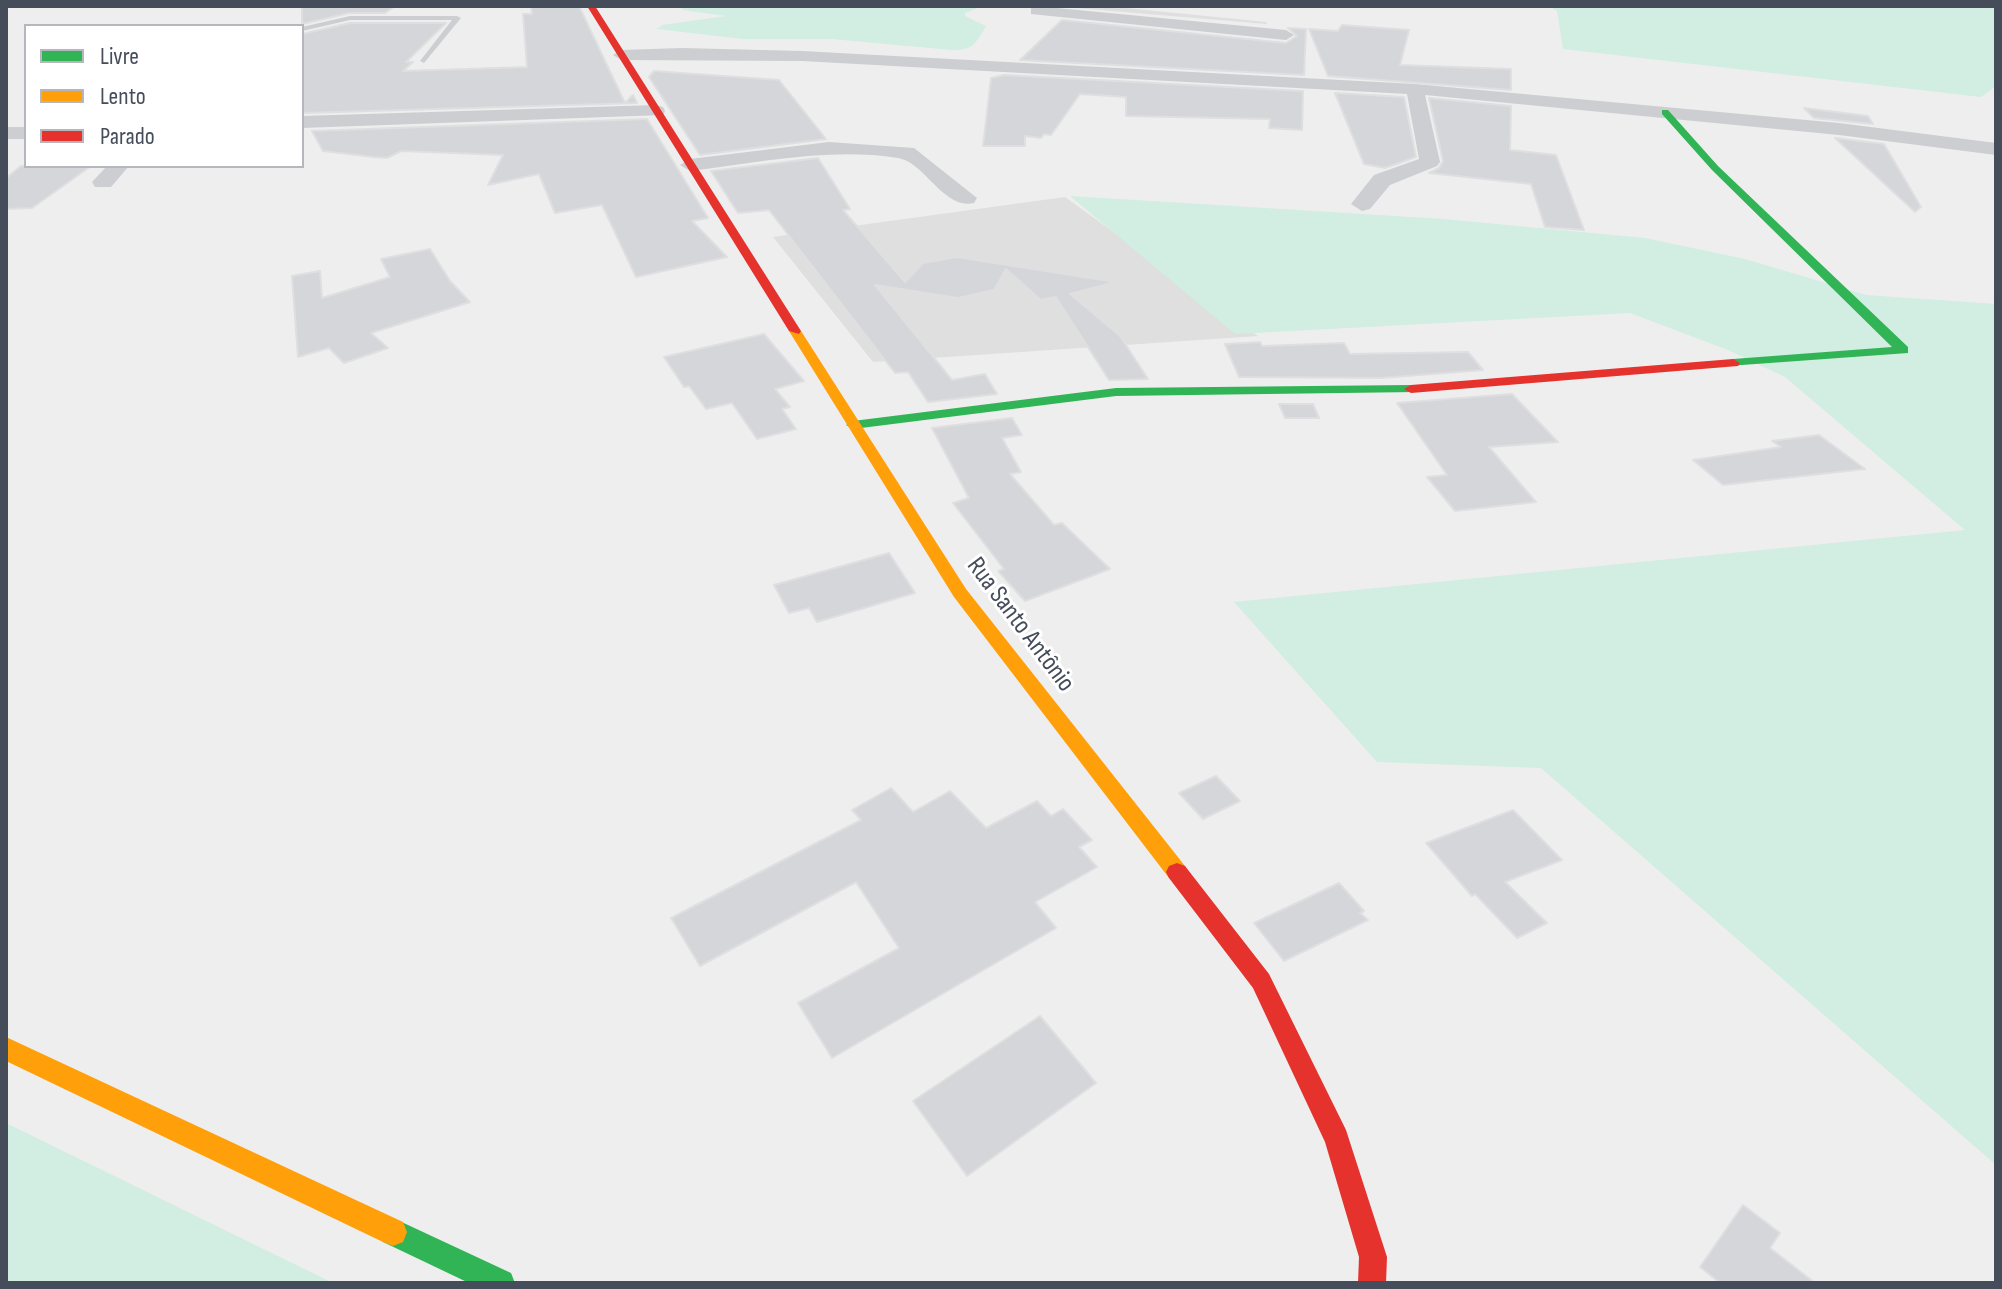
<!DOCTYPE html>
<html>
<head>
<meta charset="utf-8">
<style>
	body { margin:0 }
	#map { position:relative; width:2002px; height:1289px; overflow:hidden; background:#eee; font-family:"Sofia Sans Condensed",sans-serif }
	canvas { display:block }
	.frame { position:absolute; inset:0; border:8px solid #454c5a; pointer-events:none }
	.legend { position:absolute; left:24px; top:24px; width:280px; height:144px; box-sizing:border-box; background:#fff; border:2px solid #b5b7bd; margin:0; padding:10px 14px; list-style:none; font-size:24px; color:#454c5a }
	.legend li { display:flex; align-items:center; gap:16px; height:40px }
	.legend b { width:40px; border:2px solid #b5b7bd }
</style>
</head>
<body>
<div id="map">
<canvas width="2002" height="1289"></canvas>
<div class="frame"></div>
<ul class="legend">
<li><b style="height:10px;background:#30b455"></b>Livre</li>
<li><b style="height:10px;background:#ff9f0a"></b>Lento</li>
<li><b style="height:10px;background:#e5322d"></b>Parado</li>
</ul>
</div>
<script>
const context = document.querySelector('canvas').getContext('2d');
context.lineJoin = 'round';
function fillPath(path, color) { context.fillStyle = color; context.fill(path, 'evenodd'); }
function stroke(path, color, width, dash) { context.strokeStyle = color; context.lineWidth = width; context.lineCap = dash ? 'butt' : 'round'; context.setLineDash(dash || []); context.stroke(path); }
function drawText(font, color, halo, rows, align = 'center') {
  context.font = font + ' "Sofia Sans Condensed",sans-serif'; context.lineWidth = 6; context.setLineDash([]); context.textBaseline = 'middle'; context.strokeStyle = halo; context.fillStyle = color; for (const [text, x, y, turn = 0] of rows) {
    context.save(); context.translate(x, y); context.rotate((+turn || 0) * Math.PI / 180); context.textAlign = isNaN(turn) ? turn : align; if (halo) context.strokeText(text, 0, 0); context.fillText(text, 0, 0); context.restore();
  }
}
fillPath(new Path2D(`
	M1065,197L1258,336L873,362L773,237Z`), '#e0dfe0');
fillPath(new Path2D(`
	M679,6H983L965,13V16L986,26C976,43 974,50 952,50L832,39H743L657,29L662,25L726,16L683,10Z
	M1549,6H1996V86L1981,97L1563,49L1557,11Z
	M1070,196L1444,219L1645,238L1745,259L1866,295L1996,304V1165L1541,768L1377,762L1234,602L1965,530L1785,377L1728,350L1630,313L1235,334Z
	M6,1123L333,1283H6Z`), '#d2ede1');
const building = new Path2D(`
	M302,6H395L385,13H349L302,24Z
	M531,6H579L625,103L633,95L637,103L302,113V34L350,23H446L406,62H413L403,71L527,67L523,14H532Z
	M1096,6L1266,23L1076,7Z
	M1062,20L1286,43L1297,36L1288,28L1306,29L1304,75L1020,60Z
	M1342,25L1409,30L1400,65L1511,69V90L1328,76L1309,29L1338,31Z
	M654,71L779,80L826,139L700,155L649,77Z
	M1004,75L1303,91L1302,130L1269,128L1270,119L1126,116V97L1080,94L1051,135L1044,134L1041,138L1025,136V146H983L991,78Z
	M1335,93L1404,97L1416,157L1385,168L1364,164Z
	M1429,98L1511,106L1510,150L1556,155L1584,230L1545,227L1531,184L1429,173L1439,168L1443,161Z
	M1804,108L1868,116L1873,124L1814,118Z
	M647,119L708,218L692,221L727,257L636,277L602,205L555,213L539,174L488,185L503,155L401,151L387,158L374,157L323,151L312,131Z
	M1835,138L1884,144L1921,207L1915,212Z
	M818,158L850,209L843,210L905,282L923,263L957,257L1115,282L1070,294L1120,336L1148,379L1109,380L1056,297L1041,300L1006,269L994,290L958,298L875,285L952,380L985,374L997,394L928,402L908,372L895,373L769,210L738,213L711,171Z
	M21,166H91L32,208L6,209V178Z
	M430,249L450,281L470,302L371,333L388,348L344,363L329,348L298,357L292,276L320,271L322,298L390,277L381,259Z
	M764,334L804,381L775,389L790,407L782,409L796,429L757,439L732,403L706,409L689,386L684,387L664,357Z
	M1260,342L1262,346L1344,343L1350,354L1468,352L1483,370L1381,378L1239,377L1225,344Z
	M1512,394L1558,442L1489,447L1536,502L1455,511L1427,477L1447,475L1397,403Z
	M1279,404H1313L1319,418H1285Z
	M1012,418L1022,435L1002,438L1021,472L1010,474L1054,525L1062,523L1110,569L1025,601L998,571L1004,569L953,503L969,498L932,428Z
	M1819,435L1865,469L1723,485L1693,460L1781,447L1772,441Z
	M889,553L915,593L817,622L809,608L789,613L774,585Z
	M1216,776L1240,801L1203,819L1179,793Z
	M891,788L913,812L950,791L986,828L1037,801L1051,816L1063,809L1092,840L1079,847L1097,867L1035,902L1056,928L832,1058L798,1003L899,948L856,882L700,966L671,918L861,820L852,810Z
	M1513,810L1562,860L1505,882L1547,923L1517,938L1475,894L1472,896L1426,843Z
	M1339,883L1364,911L1360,913L1368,920L1284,961L1254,923Z
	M1040,1016L1096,1083L967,1176L913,1101Z
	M1743,1205L1780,1233L1770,1248L1815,1283H1720L1700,1267Z`);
fillPath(building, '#d5d6d9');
stroke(building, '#dfdfe1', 2);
fillPath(new Path2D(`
	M350,16H457L461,18L424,63L420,61L452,20H350L302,31V27Z`), '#ccced1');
fillPath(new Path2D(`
	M1036,6L1286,30L1294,35L1286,40L1031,14V8Z
	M682,48L802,51L1415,84L1839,123L1996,143V155L1839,135L1425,95L1440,162L1437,166L1390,185L1370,209L1362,211L1351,204L1374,175L1419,159L1407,94L802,61L621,60L613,55L621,50Z
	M656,105L663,107L665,111L663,115L302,128V116Z
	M6,127H26V139H6Z
	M829,142L914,148L977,198L974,203C943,210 925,162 898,158C829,147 758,163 690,171L680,165L690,159Z
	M107,166H129L111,187H95L92,182Z`), '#ccced1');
fillPath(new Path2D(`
	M1662,110H1668L1718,166L1908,347V353L1728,366L1726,363L1733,359L1892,347L1712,170L1662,114Z
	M1411,385L1416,386V392L1116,396L853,429L846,425L853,421L1116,388Z
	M393,1218L511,1273L515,1283H469L383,1242L379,1232L383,1222Z`), '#30b455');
fillPath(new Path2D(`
	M791,328L801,331L966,589L1185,866L1188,872L1185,878L1177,881L1169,878L954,597L789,331Z
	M6,1037L403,1222L407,1232L403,1242L393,1246L383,1242L6,1061Z`), '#ff9f0a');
fillPath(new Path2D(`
	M587,6H595L801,331L799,334L789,331Z
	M1733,359L1740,363L1738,366L1411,393L1404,389L1411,385Z
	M1177,863L1185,866L1269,974L1346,1130L1387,1257L1386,1283H1358L1359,1257L1325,1142L1253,988L1169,878L1166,872L1169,866Z`), '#e5322d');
drawText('26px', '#454c5a', '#fff', [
	["Rua Santo Antônio",1020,625,53]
]);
</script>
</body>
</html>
